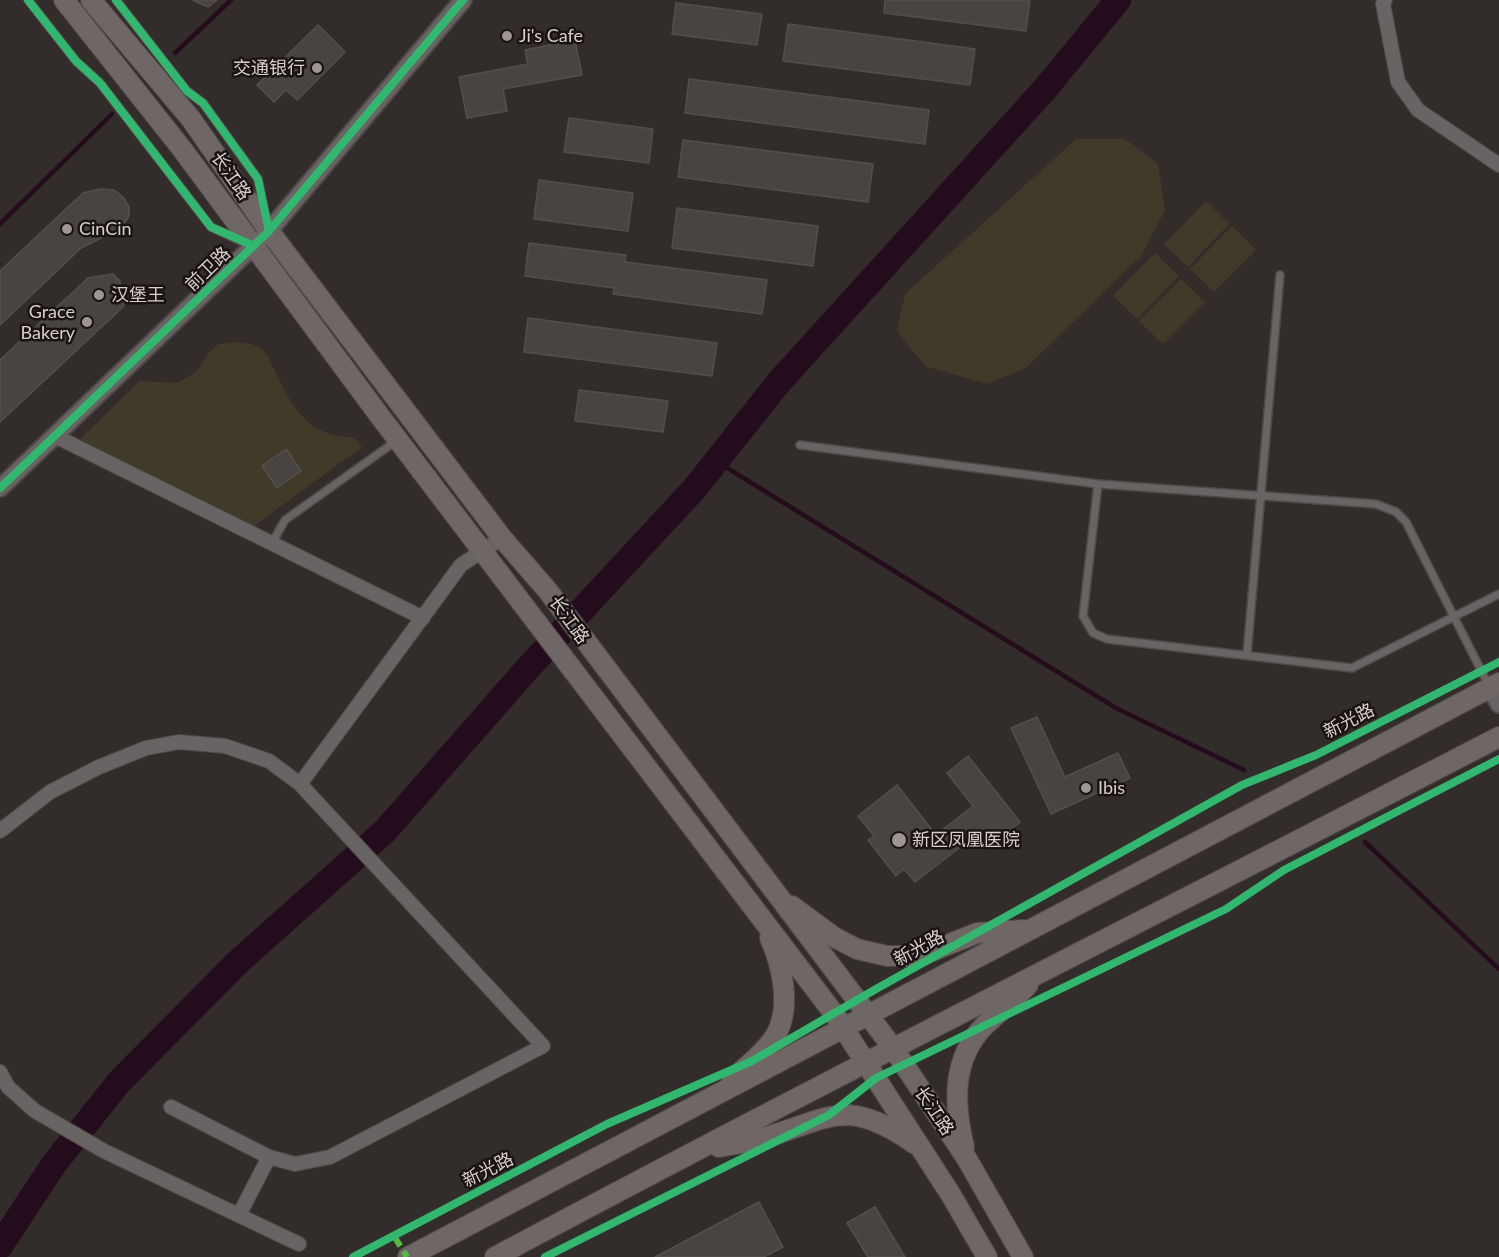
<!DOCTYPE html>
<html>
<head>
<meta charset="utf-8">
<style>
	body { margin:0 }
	canvas { display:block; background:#322c2a }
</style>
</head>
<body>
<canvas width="1499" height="1257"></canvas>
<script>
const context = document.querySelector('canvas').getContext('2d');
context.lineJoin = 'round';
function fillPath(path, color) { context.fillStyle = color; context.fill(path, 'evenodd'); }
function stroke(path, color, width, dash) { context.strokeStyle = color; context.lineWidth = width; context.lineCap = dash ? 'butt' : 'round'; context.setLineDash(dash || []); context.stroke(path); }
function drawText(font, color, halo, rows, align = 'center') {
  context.font = font + ' Lato,"Noto Sans SC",sans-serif'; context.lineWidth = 5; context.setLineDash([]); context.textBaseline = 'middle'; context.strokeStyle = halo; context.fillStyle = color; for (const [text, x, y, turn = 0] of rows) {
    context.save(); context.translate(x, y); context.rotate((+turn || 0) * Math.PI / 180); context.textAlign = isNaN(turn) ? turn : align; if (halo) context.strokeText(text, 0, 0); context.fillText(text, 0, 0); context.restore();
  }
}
fillPath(new Path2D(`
	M1076,139H1125L1158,164L1165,210L1141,256L1026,368L987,384L925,366L897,331L905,294Z
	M1206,201L1229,224L1188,267L1164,244Z
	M1232,226L1256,250L1214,292L1190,269Z
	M1155,253L1179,276L1137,319L1113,296Z
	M1181,279L1205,302L1163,344L1139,321Z
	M238,342C243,343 251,343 256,346C266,350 271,362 275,371C291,407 311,439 354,437L362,447L251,528L80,439L140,381L177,383L195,373L211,350L219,344Z`), '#403a29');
stroke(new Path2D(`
	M175,53L231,0
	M0,224L112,114
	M716,461L1116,708L1244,770
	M1365,842L1499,969`), '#250c1c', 4.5);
stroke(new Path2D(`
	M0,1246L54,1164L119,1082L238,962L385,831L528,668L695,488L779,382L1045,89L1118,0`), '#250c1c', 26);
const building = new Path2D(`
	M193,0H217L208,7Z
	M885,0H1030L1026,31L884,13Z
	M676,3L762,14L757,45L672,34Z
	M788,24L975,49L970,85L783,61Z
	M318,25L345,52L297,100L286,90L274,102L257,85Z
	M575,40L582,75L503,89L507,111L467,118L459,77L528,64L525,50Z
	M689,79L929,110L925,144L685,113Z
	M569,118L653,129L649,163L564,152Z
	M683,140L873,164L868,202L678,177Z
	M539,180L633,193L628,231L534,219Z
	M100,189L114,190L123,197L129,207V216L121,228L81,248L0,325V271L83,193Z
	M677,208L818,226L813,266L672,248Z
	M529,243L626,255L625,262L767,280L762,314L613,294L614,288L525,276Z
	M113,274L120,281L124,306L0,422V360L88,278Z
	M528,318L717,343L712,376L524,352Z
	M579,390L668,401L663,432L575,421Z
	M286,449L301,471L277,488L262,466Z
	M1037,717L1065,777L1118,753L1130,778L1051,814L1011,728Z
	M968,756L1020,822L987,849L976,835L915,882L904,869L896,876L868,840L874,836L858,816L897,785L936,835L973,806L947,773Z
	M759,1202L783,1247L764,1257H655Z
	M875,1207L905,1257H868L847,1223Z`);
fillPath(building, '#484441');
stroke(building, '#544f4d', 1.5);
const service = new Path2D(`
	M28,0L76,61L100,83L211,227L243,242
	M116,0L187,91L203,103L258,179L265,214
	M800,445L1098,484L1376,504L1396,512L1406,522L1489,686
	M1098,484L1083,616L1093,633L1107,639L1352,668L1499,594
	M272,543L285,520L396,441
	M1247,654L1280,275`);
const minor = new Path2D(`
	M1385,0L1383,4L1398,82L1418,110L1499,165
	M55,436L423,618
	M300,784L461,565L502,538
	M0,831L50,792L99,767L146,748L179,742L225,746L269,761L300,784L543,1046L330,1157L295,1164L269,1157L171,1107
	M0,1072L8,1087L35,1111L104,1151L299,1244
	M239,1215L269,1157`);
const tertiary = new Path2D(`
	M0,488L269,231L463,0
	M1490,688L1499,704`);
const secondary = new Path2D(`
	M64,0L182,149L379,415L835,1015L951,1195L987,1257
	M91,0L191,119L269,231L502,538L548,591L893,1048L967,1159L1023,1257
	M792,906L834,937L857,949L887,956H920L977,933L1023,930
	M732,1080C746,1066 767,1051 777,1033C791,1005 782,965 770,938
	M719,1147C733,1144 747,1143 760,1139C830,1119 845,1095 915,1144
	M964,1147C954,1105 951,1060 984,1026C999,1012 1014,1000 1028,985
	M408,1257L1499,683
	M495,1257C828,1079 1165,910 1499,737`);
stroke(service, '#4f4948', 10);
stroke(minor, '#4f4948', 16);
stroke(tertiary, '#4f4948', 20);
stroke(secondary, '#4f4948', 22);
stroke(service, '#686463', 7);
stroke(minor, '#686463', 14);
stroke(tertiary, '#686463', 16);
stroke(secondary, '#6f6666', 20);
stroke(new Path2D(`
	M394,1236L407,1257`), '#58b947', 6, [12, 6]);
stroke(new Path2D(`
	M28,0L76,61L100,83L211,227L254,246
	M116,0L187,91L203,103L258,179L269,231
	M0,488L269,231L463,0
	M353,1257L607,1124L752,1061L876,989L1242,785L1316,755L1499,662
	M545,1257L829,1115L876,1078L1226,909L1284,870L1499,759`), '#33b770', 8);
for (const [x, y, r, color] of [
	[507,36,6,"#9d9694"],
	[317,68,6,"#9d9694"],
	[67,229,6,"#9d9694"],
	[99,295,6,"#9d9694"],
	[87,322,6,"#9d9694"],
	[1086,788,6,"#9d9694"],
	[899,840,8,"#9d9694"]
]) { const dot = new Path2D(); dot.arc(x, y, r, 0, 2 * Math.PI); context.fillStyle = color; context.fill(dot); stroke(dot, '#191413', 2); }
drawText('18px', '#d6cfcd', '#191413', [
	["Ji's Cafe",519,36],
	["交通银行",305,68,"right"],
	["CinCin",79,229],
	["汉堡王",111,295],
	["Grace",75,312,"right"],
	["Bakery",75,333,"right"],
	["Ibis",1098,788],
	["新区凤凰医院",912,840]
], 'left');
drawText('18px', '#d6cfcd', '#191413', [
	["长江路",231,176,55],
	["前卫路",208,269,-44],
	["长江路",569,620,54],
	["新光路",1349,721,-27],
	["新光路",919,948,-29],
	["长江路",934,1111,56],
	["新光路",488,1170,-27]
]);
</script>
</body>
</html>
